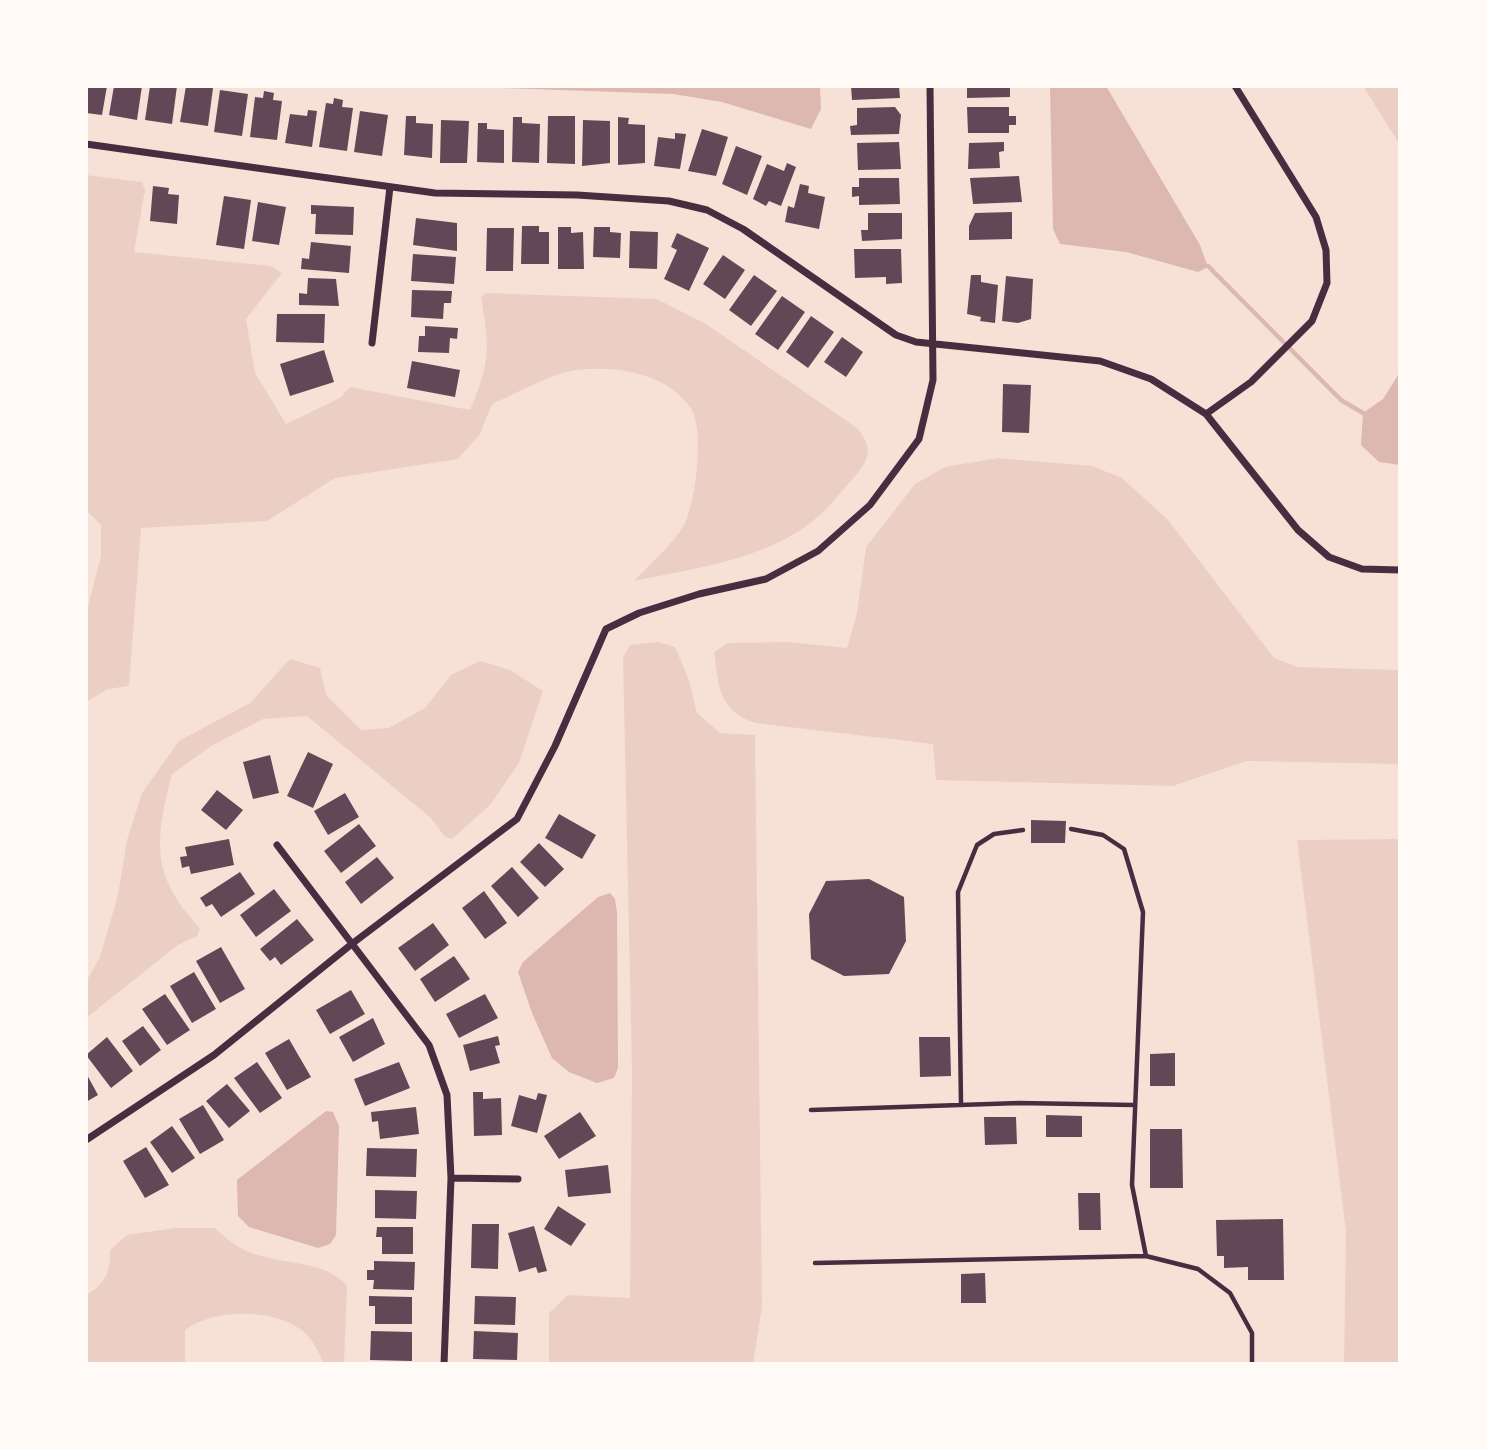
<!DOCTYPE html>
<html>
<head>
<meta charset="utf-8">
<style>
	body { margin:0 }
	#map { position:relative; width:1486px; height:1450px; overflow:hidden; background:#f7e1d7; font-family:"Asap Condensed",sans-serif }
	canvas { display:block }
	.frame { position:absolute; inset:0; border:88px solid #fffaf5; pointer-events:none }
</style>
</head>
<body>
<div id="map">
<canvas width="1486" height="1450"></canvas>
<div class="frame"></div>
</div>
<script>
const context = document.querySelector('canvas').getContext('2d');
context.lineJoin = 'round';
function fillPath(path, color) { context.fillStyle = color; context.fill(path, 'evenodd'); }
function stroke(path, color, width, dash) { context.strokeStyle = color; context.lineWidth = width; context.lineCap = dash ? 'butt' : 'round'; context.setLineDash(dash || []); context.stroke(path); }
fillPath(new Path2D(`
	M1363,86H1400V145Z
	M86,175L142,182L145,190L134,252L271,266L282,273L246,319L255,373L286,424L340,398L350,387L470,410C490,363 490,348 481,297L485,293L657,299L706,324L857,428C876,450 868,462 850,482C840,493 831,505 821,514C773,559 695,568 634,581C650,564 672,545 684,525C696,502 704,433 692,410C669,372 610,364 571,371C547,376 515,394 492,404L480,434L458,459L335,478L267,521L141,528L129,686L108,689L86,702V614L101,556V525L86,510Z
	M998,458L1092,466L1122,478L1168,520L1274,658L1298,667L1400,670V764L1246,761L1173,786L936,780L933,744L755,723C718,710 719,687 714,652L728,643L787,642L847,648L857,613L866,547L915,484L945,467Z
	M658,642L675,647L689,680L697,713L720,733L755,735L762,1307L753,1364H549V1313L568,1295L630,1298L632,1071L623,658L630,645Z
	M290,659L320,668L326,695L361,730L389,728L425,708L451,675L480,661L510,670L543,691L519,763L490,805L452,839L445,837L431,818L307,716L263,719L211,746L172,774C155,841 150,875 200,928L197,936L178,945L86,1018V982L100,957L118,895L127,840L142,793L179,741L250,703Z
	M1400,839V1364H1344L1346,1232L1297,840Z
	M175,1228H215C227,1240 243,1252 261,1256C293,1265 322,1261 347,1285L344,1364H324C320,1355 312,1338 304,1332C275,1308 214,1308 185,1330V1364H86V1295C105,1285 111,1271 110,1250L127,1235Z`), '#ebcfc5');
fillPath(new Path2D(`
	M445,86H820L821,109L811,129L722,102L673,94Z
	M1050,86H1106L1200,245L1208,267L1198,272L1126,252L1060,244L1053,229Z
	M1400,372V465L1379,462L1361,445L1363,413L1383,399Z
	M610,893L615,899L617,912L618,1068L614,1078L597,1083L569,1072L552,1058L532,1013L518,972L523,962L598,897Z
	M326,1111L333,1112L339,1126L336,1235L330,1244L318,1248L249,1227L238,1216L237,1180Z`), '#dcb8b0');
stroke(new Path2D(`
	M1208,266L1341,400L1363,413`), '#dcb8b0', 4.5);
fillPath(new Path2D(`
	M86,86H107L102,115L86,113Z
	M114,86H142L137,120L109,115Z
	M150,86H177L172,124L145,120Z
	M186,86L213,88L208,126L180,122Z
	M851,86H899L900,98L852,100Z
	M967,86H1010V97L967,98Z
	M220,90L248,94L242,136L214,132Z
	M264,91L274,93L273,100L282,101L277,140L250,137L255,97L263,98Z
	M334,98L343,100L342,107L353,108L347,151L319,147L326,103L333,104Z
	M895,107L901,115L899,134L851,135L850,126L857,125V108Z
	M967,107H1009V116H1016V125H1009V133H968Z
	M308,110L317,111L312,147L285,143L290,114L307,116Z
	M360,111L388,115L382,156L354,152Z
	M406,116H416V123L433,124L432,158L404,155Z
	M548,116H575V164L547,163Z
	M513,117H522V123L540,124L539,163L512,162Z
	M618,117L629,118L628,124L645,125V163L618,165Z
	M441,120L469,121L467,163H440Z
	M583,120L610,121V163L582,166Z
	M478,123H487V129L504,130V163L477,162Z
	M702,129L728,137L716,176L688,171Z
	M675,133L686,134L680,169L654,166L658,137L675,139Z
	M899,142L901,169L858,170L857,143Z
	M1004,142V151L999,152L1000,168L968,169L969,143Z
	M736,146L762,156L747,195L722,184Z
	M787,163L796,167L781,206L769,201L766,206L753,199L767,164L784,171Z
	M1019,176L1022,202L973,204L970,178Z
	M859,178H899L900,204L859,205V196L852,197V187H859Z
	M800,184L809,186L808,193L825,197L819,229L785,222L788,206L794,208Z
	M153,186L169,188L168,194L179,195L177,224L150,221Z
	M224,196L251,200L244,249L216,245Z
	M258,202L286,207L279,245L252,241Z
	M311,205L354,207L353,235L315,234L316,214H311Z
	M1012,212V239L969,240V226L975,213Z
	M868,213H902V239L862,241L861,230H868Z
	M416,218L457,223V251L413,245Z
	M522,226H539V232H549V264H521Z
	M558,227H571V233L583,232L584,269H558Z
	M594,227H610V232L621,233L620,258L593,257Z
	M487,228H514L513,271H486Z
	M630,231L658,232L657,269L629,268Z
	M677,233L709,248L689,291L664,279L677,250L671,247Z
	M311,242L351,246L349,273L301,269L302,258L309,259Z
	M854,249H901L902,283L886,284V277L855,278Z
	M413,254L456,257L454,284L411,281Z
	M723,255L745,270L725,299L703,284Z
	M754,275L777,291L751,326L729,310Z
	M971,275H981V282L998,285L995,323L980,321L981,317L967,314Z
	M1006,276L1033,279L1031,319L1018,323L1002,321Z
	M308,278L336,279L339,306L299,305V293L307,294Z
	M412,290L452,291L451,303H444L443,319L411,317Z
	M782,296L805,312L778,350L755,334Z
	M277,314H325L324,343L276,342Z
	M811,316L834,332L808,368L786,352Z
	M425,326L458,328L457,339L450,338L449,353L418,352L419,336H425Z
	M842,337L863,352L846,377L824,362Z
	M324,350L334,382L290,396L280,364Z
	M412,361L460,370L455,397L407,388Z
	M1003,384L1031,385L1029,433L1002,432Z
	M308,752L333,764L313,808L287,796Z
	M270,755L279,793L253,799L243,762Z
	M217,790L243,810L226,830L201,810Z
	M345,793L359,817L328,835L314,811Z
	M559,814L596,835L582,859L545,838Z
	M1031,820L1066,821L1065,843H1031Z
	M359,824L376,846L341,873L324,851Z
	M229,839L234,865L191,874L189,866L182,868L180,857L187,856L185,847Z
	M539,843L564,869L545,887L520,862Z
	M377,857L394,878L361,904L345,882Z
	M512,867L539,898L518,917L491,886Z
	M240,872L255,894L221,917L212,904L206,907L200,898Z
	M869,879L904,897L906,941L889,974L844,976L811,959L809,914L826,881Z
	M274,889L291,911L256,937L240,915Z
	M484,891L507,923L485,939L462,908Z
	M297,919L314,940L281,965L275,957L270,961L260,949Z
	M433,923L449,945L415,971L398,948Z
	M221,947L245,989L220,1003L196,961Z
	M454,956L470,979L435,1002L420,979Z
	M194,972L216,1009L192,1023L170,986Z
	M351,990L365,1014L330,1034L316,1010Z
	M165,994L190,1030L167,1045L142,1009Z
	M485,994L498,1018L459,1038L446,1014Z
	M373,1018L385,1044L353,1062L339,1037Z
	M143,1026L161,1050L140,1066L122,1041Z
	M498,1036L500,1045L495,1046L500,1063L470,1071L463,1045Z
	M107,1037L133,1071L111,1088L86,1055Z
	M919,1037H950L951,1076L920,1077Z
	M289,1039L311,1077L287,1090L265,1053Z
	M1175,1053V1086H1150V1054Z
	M257,1062L282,1098L260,1113L234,1078Z
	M399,1062L410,1088L365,1106L354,1079Z
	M86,1073L98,1095L86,1102Z
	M227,1084L250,1111L229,1128L206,1101Z
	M473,1092H483V1099L501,1098L502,1135L474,1136Z
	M538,1093L547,1095L537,1133L511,1126L519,1095L536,1100Z
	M203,1105L224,1140L200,1154L179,1119Z
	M416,1107L419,1134L380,1139L378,1121L372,1122L371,1112Z
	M580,1112L596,1136L559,1159L544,1136Z
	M1046,1115L1082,1116V1137H1046Z
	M984,1117H1016L1017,1144L985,1145Z
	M172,1126L195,1158L172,1173L150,1142Z
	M1150,1129H1182L1183,1188H1150Z
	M146,1147L169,1185L145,1198L123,1161Z
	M367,1148L417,1149L416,1177L366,1176Z
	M608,1165L611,1193L568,1197L565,1170Z
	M375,1190L417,1191L416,1219L375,1218Z
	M1078,1193H1100L1101,1230H1079Z
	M558,1206L586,1224L571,1246L544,1229Z
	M1283,1219L1284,1280H1248V1267L1224,1268V1256H1217L1216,1220Z
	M472,1224H499L498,1269L471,1268Z
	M534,1226L547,1271L538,1273L536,1267L519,1272L508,1233Z
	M377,1227H413V1254H382V1237H376Z
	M374,1261L415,1262L414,1290L373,1289L374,1280H367V1270H374Z
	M985,1273L986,1303H961V1274Z
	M369,1296L412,1297V1324H375V1306H369Z
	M475,1296L516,1297L515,1325L474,1324Z
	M371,1331L412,1332V1361L370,1360Z
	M474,1331L518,1333L517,1360L473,1359Z`), '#644757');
stroke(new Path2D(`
	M1071,829L1103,835L1124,849L1143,912L1132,1185L1146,1256L1198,1269L1230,1293L1252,1333V1364
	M961,1104L958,892L977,845L994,834L1023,830
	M811,1110L1019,1103L1134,1105
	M815,1263L1146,1256`), '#4a2c40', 4.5);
stroke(new Path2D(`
	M86,144L435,193L577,195L669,201L707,210L743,229L896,335L916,342L1100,361L1151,379L1206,414L1298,530L1329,557L1362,569L1400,570
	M372,343L390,187
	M1206,414L1251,382L1312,321L1327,283L1326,250L1316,217L1235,86
	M277,845L429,1045L447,1095L451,1178L444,1364
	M86,1140L214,1055L353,943L517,819L555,746L606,629L639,613L699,594L766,579L818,551L870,505L919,439L933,380L930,86
	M451,1178L518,1179`), '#4a2c40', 7);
</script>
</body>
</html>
